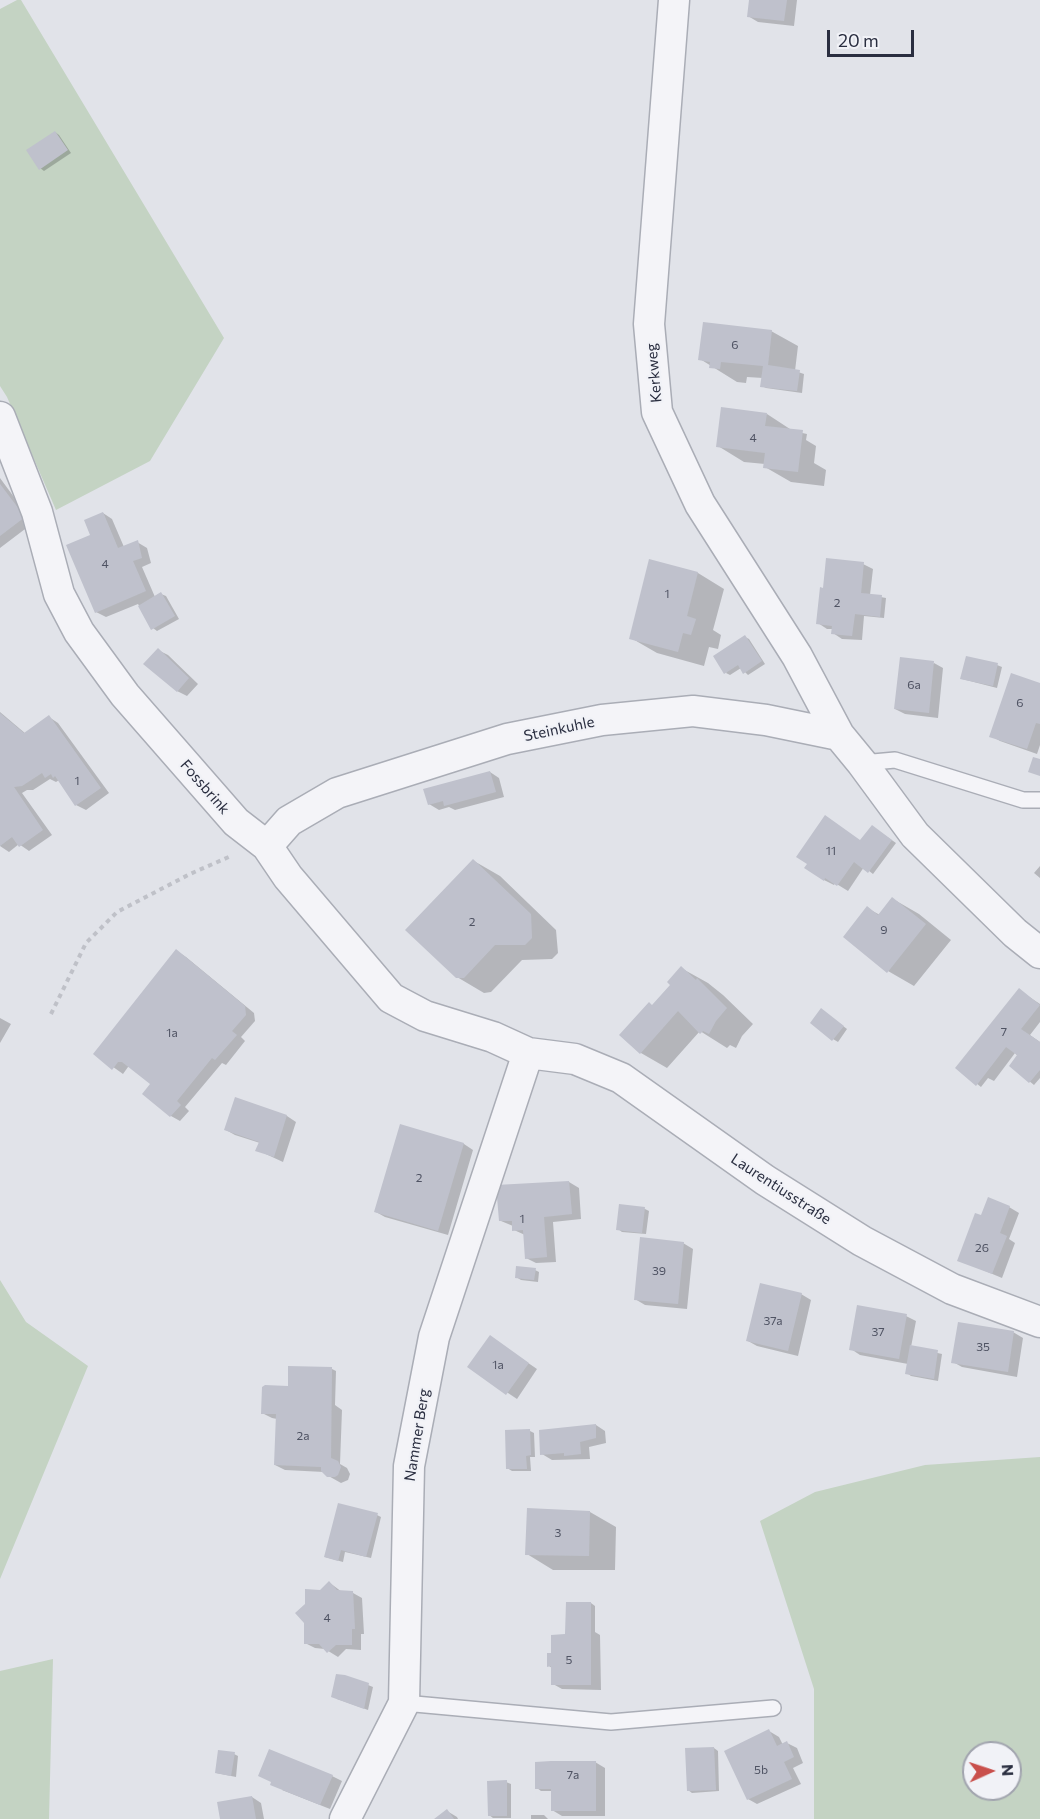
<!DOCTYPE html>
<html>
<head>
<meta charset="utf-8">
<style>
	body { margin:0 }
	#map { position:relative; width:1040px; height:1819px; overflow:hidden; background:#e1e3e9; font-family:Commissioner,sans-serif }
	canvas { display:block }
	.north { position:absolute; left:962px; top:1741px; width:60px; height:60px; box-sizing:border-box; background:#f1f2f7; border:2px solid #a1a4ae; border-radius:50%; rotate:87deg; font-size:16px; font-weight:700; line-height:24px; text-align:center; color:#2a2e40 }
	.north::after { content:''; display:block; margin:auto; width:21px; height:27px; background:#c9504c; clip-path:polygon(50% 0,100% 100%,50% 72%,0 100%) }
	.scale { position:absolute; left:827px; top:30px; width:87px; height:27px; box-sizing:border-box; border:3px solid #2a2e40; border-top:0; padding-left:8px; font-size:18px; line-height:21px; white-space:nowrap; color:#2a2e40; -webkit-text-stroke:4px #f1f2f7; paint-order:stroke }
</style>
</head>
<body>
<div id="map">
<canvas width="1040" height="1819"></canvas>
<div class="north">N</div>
<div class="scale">20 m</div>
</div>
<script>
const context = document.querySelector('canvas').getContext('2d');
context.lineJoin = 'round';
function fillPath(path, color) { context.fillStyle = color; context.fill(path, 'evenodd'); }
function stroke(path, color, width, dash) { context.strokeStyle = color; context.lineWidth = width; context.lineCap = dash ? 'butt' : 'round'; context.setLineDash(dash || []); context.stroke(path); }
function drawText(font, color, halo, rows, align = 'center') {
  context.font = font + ' Commissioner,sans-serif'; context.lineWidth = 4.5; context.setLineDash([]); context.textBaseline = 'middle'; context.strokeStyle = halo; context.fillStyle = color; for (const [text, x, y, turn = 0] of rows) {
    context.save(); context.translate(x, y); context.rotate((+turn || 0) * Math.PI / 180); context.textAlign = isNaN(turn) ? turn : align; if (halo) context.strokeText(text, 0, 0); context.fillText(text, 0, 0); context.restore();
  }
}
fillPath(new Path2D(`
	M17,0H21L224,338L150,461L56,510L7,397L0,386V9Z
	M0,1280L26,1322L88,1366L0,1579Z
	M1040,1457V1819H814V1689L760,1521L815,1492L925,1465ZM974,1753H1010V1789H974Z
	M53,1659L49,1819H0V1671Z`), '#c4d3c3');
fillPath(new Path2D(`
	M750,0H797L794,26L758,22L748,16Z
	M55,132L59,135L71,153L44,171L40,168Z
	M771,331L798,346L795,371L804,374L802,393L766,388L762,386L763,378L747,377L746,383L737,382L700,359Z
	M767,414L793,431L807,434L806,440L816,446L814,463L826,470L824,486L791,482L765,467V464L744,462L718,446Z
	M0,478L33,523L0,548Z
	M103,513L112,519L124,547L137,542L147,548L151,563L142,567L155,597L161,594L166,596L179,619L157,631L153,628L138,604L106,617L96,612L92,535Z
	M650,561L698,573L724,589L713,630L721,635L718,649L709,647L704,666L657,653L631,638Z
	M863,564L873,569L870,595L886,598L884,618L864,616L862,640L842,639L833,633V629H827L818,623L824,589Z
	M745,637L749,639L765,664L748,675L741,668L730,675L726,673Z
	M158,650L168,655L198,684L187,696L177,691Z
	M934,663L943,668L938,718L905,714L895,709Z
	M997,665L1002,667L997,688L962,679Z
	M1040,685V745L1037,754L1000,741L991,736Z
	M0,712L26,734L49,717L58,723L109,793L86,810L76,805L59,780L56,782L50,779L33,790H27L22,793L52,835L29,851L19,844L9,852L0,846Z
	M490,772L499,778L504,797L455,810L449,807L439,810L429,804Z
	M876,829L896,843L873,874L864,867L848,891L835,883L834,885L824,880L809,864L861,841Z
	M474,861L500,876L556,930L558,953L552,959L522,960L491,992L484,993L457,977Z
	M1040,866V878L1034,873Z
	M893,899L919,914L951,940L914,986L888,971L867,908L880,915Z
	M177,951L186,957L254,1013L255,1021L241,1037L245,1041L226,1065L222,1063L185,1107L189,1111L180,1121L171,1116L152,1084L131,1067H128L123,1074L95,1054Z
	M681,968L708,983L723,995L753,1024L742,1036L736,1048L730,1045L727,1048L700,1031L667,1068L641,1053L621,1035L653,1006L672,985Z
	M1019,990L1040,1004V1022L1030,1035L1040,1042V1078L1034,1085L1011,1066L1026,1065L1015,1053L994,1081L988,1078L981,1087L957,1068Z
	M826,1013L847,1029L838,1042L833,1039Z
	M0,1018L11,1024L0,1043Z
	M236,1099L287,1116L296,1122L283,1162L257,1150L260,1143L235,1135L226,1130Z
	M401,1126L464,1144L473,1150L448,1235L385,1217L376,1212Z
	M569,1182L579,1188L581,1219L553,1222L556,1262L536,1263L526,1258L525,1235L514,1230L513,1226L501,1221Z
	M620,1206L645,1209L649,1211L646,1234L622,1232L618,1229Z
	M1009,1207L1019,1213L1009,1239L1015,1243L1002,1278L959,1260L982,1217Z
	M683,1243L693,1249L687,1309L645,1305L635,1299Z
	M535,1270L539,1272L538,1282L521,1280L516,1277Z
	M801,1294L811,1300L798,1356L757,1346L748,1341Z
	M906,1316L916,1321L911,1347L942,1354L938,1381L911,1376L907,1373L908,1364L860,1355L851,1349Z
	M1013,1332L1023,1338L1017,1377L962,1367L953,1362Z
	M499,1343L537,1369L517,1399L469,1367Z
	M332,1369L336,1371L335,1405L342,1410L340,1464L347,1468L350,1474L348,1480L341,1483L325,1474L324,1472L285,1470L275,1465L277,1419L272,1418L262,1413L289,1387Z
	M596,1425L605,1431L606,1443L589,1447L590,1459L552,1460L542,1454Z
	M530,1431L534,1433L535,1457H530L531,1471H512L507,1468Z
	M528,1510L590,1512L616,1527L615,1570H553L527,1554Z
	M377,1515L381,1517L371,1558L345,1552L343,1562L325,1557Z
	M330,1583L342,1592L353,1593L362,1598L364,1634H361V1650L346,1649L338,1657L325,1649L315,1648L305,1643L321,1591Z
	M591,1603L595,1606V1632L600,1635L601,1690L562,1689L553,1684L552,1668L549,1666L552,1654Z
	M368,1685L373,1687L368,1710L337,1699Z
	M769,1731L779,1737L783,1745L787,1743L797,1748L803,1763L793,1768L801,1784L757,1804L748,1799Z
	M714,1748L718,1751L719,1791L692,1793L688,1790Z
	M234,1754L238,1756L236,1777L216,1773Z
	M595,1762L605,1768V1816H562L552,1810V1791H541L537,1788Z
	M332,1776L342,1781L330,1809L282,1790Z
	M506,1782L511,1784V1818H493L489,1815Z
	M252,1797L261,1803L264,1819H221Z
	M447,1811L457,1817L458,1819H437Z
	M531,1815H544L548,1819H531Z`), '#0003');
fillPath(new Path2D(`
	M749,0H787L784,21L747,17Z
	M55,131L68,150L39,170L26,150Z
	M703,322L772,330L768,365L800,370L797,391L760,387L763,366L721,362L720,369L709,368L710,362L698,360Z
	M721,407L767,413L765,426L803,430L798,472L763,468L765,453L716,447Z
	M0,484L25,517L0,536Z
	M103,512L118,548L138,540L142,558L133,561L146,591L95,613L66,545L90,535L84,520Z
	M826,558L864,562L861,593L882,595L880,617L855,614L852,636L831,634L832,626L816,624L820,587L823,588Z
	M649,559L698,572L687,616L696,619L691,635L683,633L678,652L629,639Z
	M161,592L175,616L151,630L138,606Z
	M745,635L762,661L743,674L738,665L724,674L713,656Z
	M158,648L189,678L177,692L143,664Z
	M966,656L998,663L993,686L960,679Z
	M900,657L934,661L929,713L894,709Z
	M1011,673L1040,683V724L1036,723L1027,749L989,737Z
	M0,713L24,733L49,715L101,788L75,806L55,776L53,778L51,774L45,778L42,773L22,786L14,787L43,830L19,847L12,837L0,846Z
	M1033,757L1040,759V776L1028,772Z
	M490,771L496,792L444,806L443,801L428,805L423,789Z
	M825,815L860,840L872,825L892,840L868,873L854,862L837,886L825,878L824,881L804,868L807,864L796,857Z
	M473,859L531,914L532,938L525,945H495L464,978H456L405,930Z
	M892,897L926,924L887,973L843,937L867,906L878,915Z
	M176,949L245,1006L246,1015L232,1031L237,1035L215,1060L212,1058L177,1101L181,1105L170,1117L142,1094L150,1084L122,1062H118L112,1070L93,1054Z
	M681,966L696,980L697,978L727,1008L716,1021L709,1034L703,1031L700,1034L678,1011L640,1054L619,1035L649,1002L652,1005L670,985L667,982Z
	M1019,988L1040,1005L1021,1029L1040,1042V1070L1029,1083L1009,1066L1017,1055L1006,1047L976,1086L955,1068Z
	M821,1008L844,1026L832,1041L810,1023Z
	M235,1097L287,1115L274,1157L255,1151L259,1142L224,1130Z
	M400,1124L464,1143L438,1231L374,1212Z
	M569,1181L572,1214L544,1217L547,1257L525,1259L523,1230L512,1231V1221H499L496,1185Z
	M988,1197L1010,1206L1000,1233L1007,1236L992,1274L957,1261L975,1213L981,1215Z
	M619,1204L645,1207L642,1233L616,1230Z
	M640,1237L684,1242L678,1304L634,1300Z
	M516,1266L536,1268L534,1280L515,1278Z
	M760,1283L802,1293L788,1351L746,1341Z
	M857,1305L907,1314L899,1359L849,1350Z
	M958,1322L1014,1331L1008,1372L951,1363Z
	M490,1335L529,1363L506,1395L467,1367Z
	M910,1345L938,1350L934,1379L905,1374Z
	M288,1366L332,1367L331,1458L338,1461L341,1467L338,1475L335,1477H327L321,1471V1467L274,1465L276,1414H261L262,1387L265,1385L288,1386Z
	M596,1424V1438L580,1442L581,1454L564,1456V1453L540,1455L539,1430Z
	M530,1429L531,1455L526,1456L527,1469H506L505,1430Z
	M338,1503L378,1513L366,1557L341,1550L338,1561L324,1557Z
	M527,1508L590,1511L589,1556L525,1555Z
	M329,1581L337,1590L353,1591L355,1629H352V1645H336L327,1653L319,1644H304V1623L295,1613L305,1604V1589L320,1590Z
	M566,1602H591V1685H551V1666L547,1667V1653H551V1635L565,1634Z
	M336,1674L345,1675L369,1683L364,1709L331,1697Z
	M769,1729L777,1746L787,1741L794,1757L784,1762L792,1779L747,1800L724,1751Z
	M714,1747L716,1790L687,1791L685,1748Z
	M269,1749L333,1775L320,1805L270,1785L271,1782L258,1776Z
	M218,1750L235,1752L231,1776L215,1773Z
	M551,1761H596V1811H551V1789H535V1762Z
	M507,1780V1816H488L487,1781Z
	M252,1796L256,1819H220L217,1802Z
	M447,1809L454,1819H434Z`), '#bfc1cc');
const service = new Path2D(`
	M862,763L895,760L1023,800H1040
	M404,1703L611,1722L773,1708`);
const minor = new Path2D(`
	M674,0L649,324L657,412L700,504L797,656L839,735L862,763L915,835L1015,933L1040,953
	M0,417L37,512L59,594L79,632L125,695L236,822L267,846L288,877L391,998L425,1016L493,1037L528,1053L575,1059L621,1078L765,1180L862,1241L952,1289L1040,1322
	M267,846L289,821L337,793L507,739L602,720L693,711L766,720L839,735
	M345,1819L404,1703L409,1466L434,1337L528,1053`);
stroke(service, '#aaadb6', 18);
stroke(minor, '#aaadb6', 33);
stroke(new Path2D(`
	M51,1014L86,943L117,912L190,874L231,856`), '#bfc1c8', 4, [4.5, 4.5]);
stroke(service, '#f4f4f8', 15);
stroke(minor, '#f4f4f8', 30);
drawText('12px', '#4f5363', null, [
	["6",735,345],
	["4",753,438],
	["4",105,564],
	["1",667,594],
	["2",837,603],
	["6a",914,685],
	["6",1020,703],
	["1",77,781],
	["11",831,851],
	["2",472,922],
	["9",884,930],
	["7",1004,1032],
	["1a",172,1033],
	["2",419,1178],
	["1",522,1219],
	["26",982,1248],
	["39",659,1271],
	["37a",773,1321],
	["37",878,1332],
	["35",983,1347],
	["1a",498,1365],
	["2a",303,1436],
	["3",558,1533],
	["4",327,1618],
	["5",569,1660],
	["5b",761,1770],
	["7a",573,1775]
]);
drawText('15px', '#2a2e40', '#f1f2f7', [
	["Kerkweg",654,373,-95],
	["Steinkuhle",559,729,-12],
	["Fossbrink",205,787,49],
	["Laurentiusstraße",781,1189,33],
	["Nammer Berg",417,1435,-81]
]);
</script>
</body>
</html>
